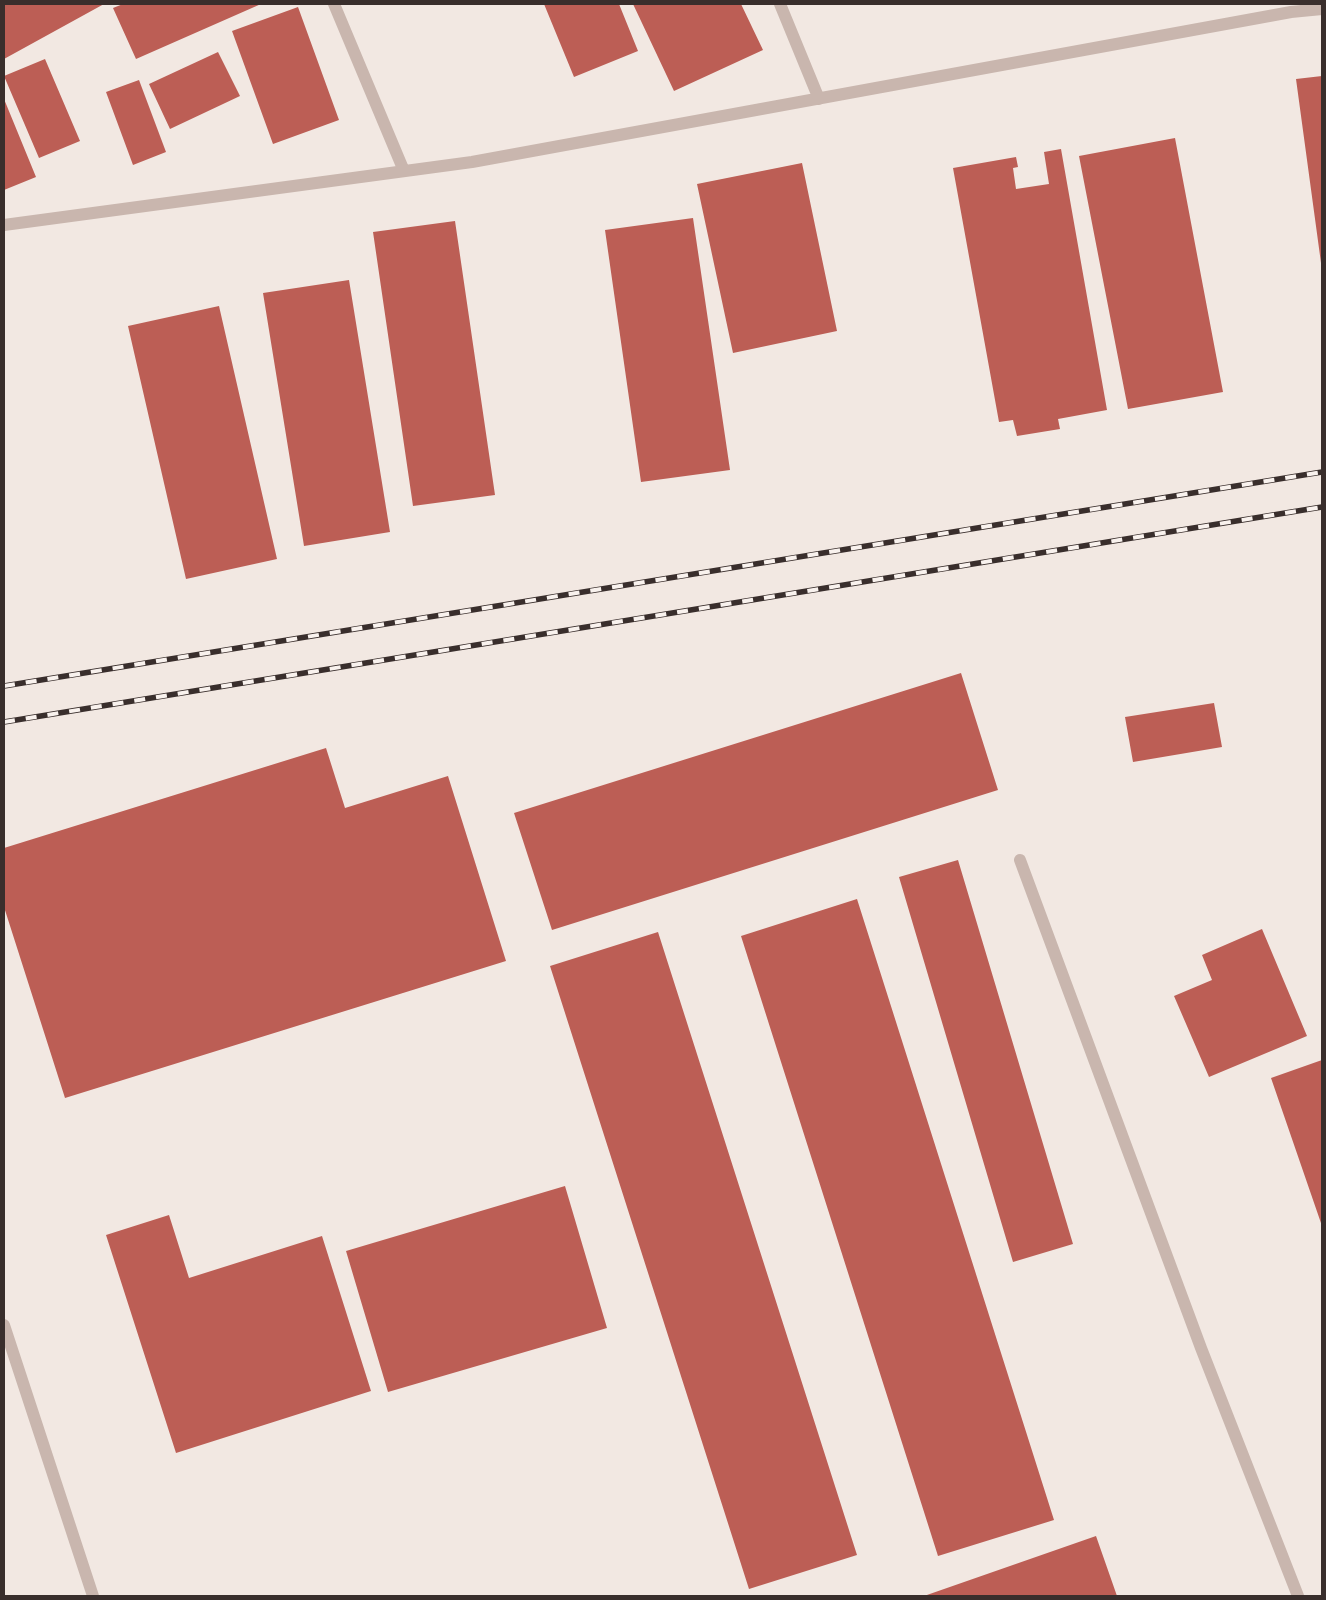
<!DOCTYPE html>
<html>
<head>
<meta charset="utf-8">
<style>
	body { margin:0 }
	#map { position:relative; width:1326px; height:1600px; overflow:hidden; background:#f2e8e2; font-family:"Public Sans",sans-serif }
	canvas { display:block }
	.frame { position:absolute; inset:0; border:5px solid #392e2c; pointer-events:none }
</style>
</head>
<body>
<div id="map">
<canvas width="1326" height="1600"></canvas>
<div class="frame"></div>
</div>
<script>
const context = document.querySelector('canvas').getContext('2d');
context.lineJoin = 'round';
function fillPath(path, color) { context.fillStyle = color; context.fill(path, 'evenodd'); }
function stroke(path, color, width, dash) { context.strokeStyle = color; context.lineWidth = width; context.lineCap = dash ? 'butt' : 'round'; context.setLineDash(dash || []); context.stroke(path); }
fillPath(new Path2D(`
	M4,4H104L4,59Z
	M123,4H261L136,59L113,8Z
	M544,4H619L638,51L574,77Z
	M633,4H741L763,50L674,91Z
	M298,7L339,120L273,144L232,31Z
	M218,52L240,96L170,129L149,84Z
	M45,59L80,141L39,158L4,76Z
	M1322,76V263H1321L1296,79Z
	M139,80L166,152L133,165L106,92Z
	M4,99L36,177L4,190Z
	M1175,138L1223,392L1128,409L1079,156Z
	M1061,149L1107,410L1058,419L1060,429L1017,436L1013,420L999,422L953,168L1016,157L1018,167L1013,168L1016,189L1049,184L1044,152Z
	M802,163L837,331L733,353L697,184Z
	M693,218L730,470L641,482L605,230Z
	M455,221L495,495L413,506L373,232Z
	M349,280L390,532L304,546L263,293Z
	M219,306L277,559L186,579L128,326Z
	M961,673L998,790L552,930L514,813Z
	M1214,703L1222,747L1133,762L1125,717Z
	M326,748L345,808L448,776L506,961L65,1098L4,907V848Z
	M958,860L1073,1244L1013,1262L899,877Z
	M857,899L1054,1520L938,1556L741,936Z
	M1262,929L1307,1036L1209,1077L1174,996L1212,980L1202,955Z
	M658,932L857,1555L749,1589L550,966Z
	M1322,1060V1226L1271,1078Z
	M565,1186L607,1328L388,1392L346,1251Z
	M169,1215L189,1278L322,1236L371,1391L176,1453L106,1235Z
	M1096,1536L1117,1596H924Z`), '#bc5e55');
stroke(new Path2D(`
	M334,4L404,171
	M780,4L819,99
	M4,225L472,162L1291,12L1322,9
	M1020,860L1201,1348L1298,1596
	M4,1325L93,1596`), '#c9b6ae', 12);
const rail = new Path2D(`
	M4,686L1322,472
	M4,722L1322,507`);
stroke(rail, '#392e2c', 5.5);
stroke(rail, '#f9f2ee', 4, [11]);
</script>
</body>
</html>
